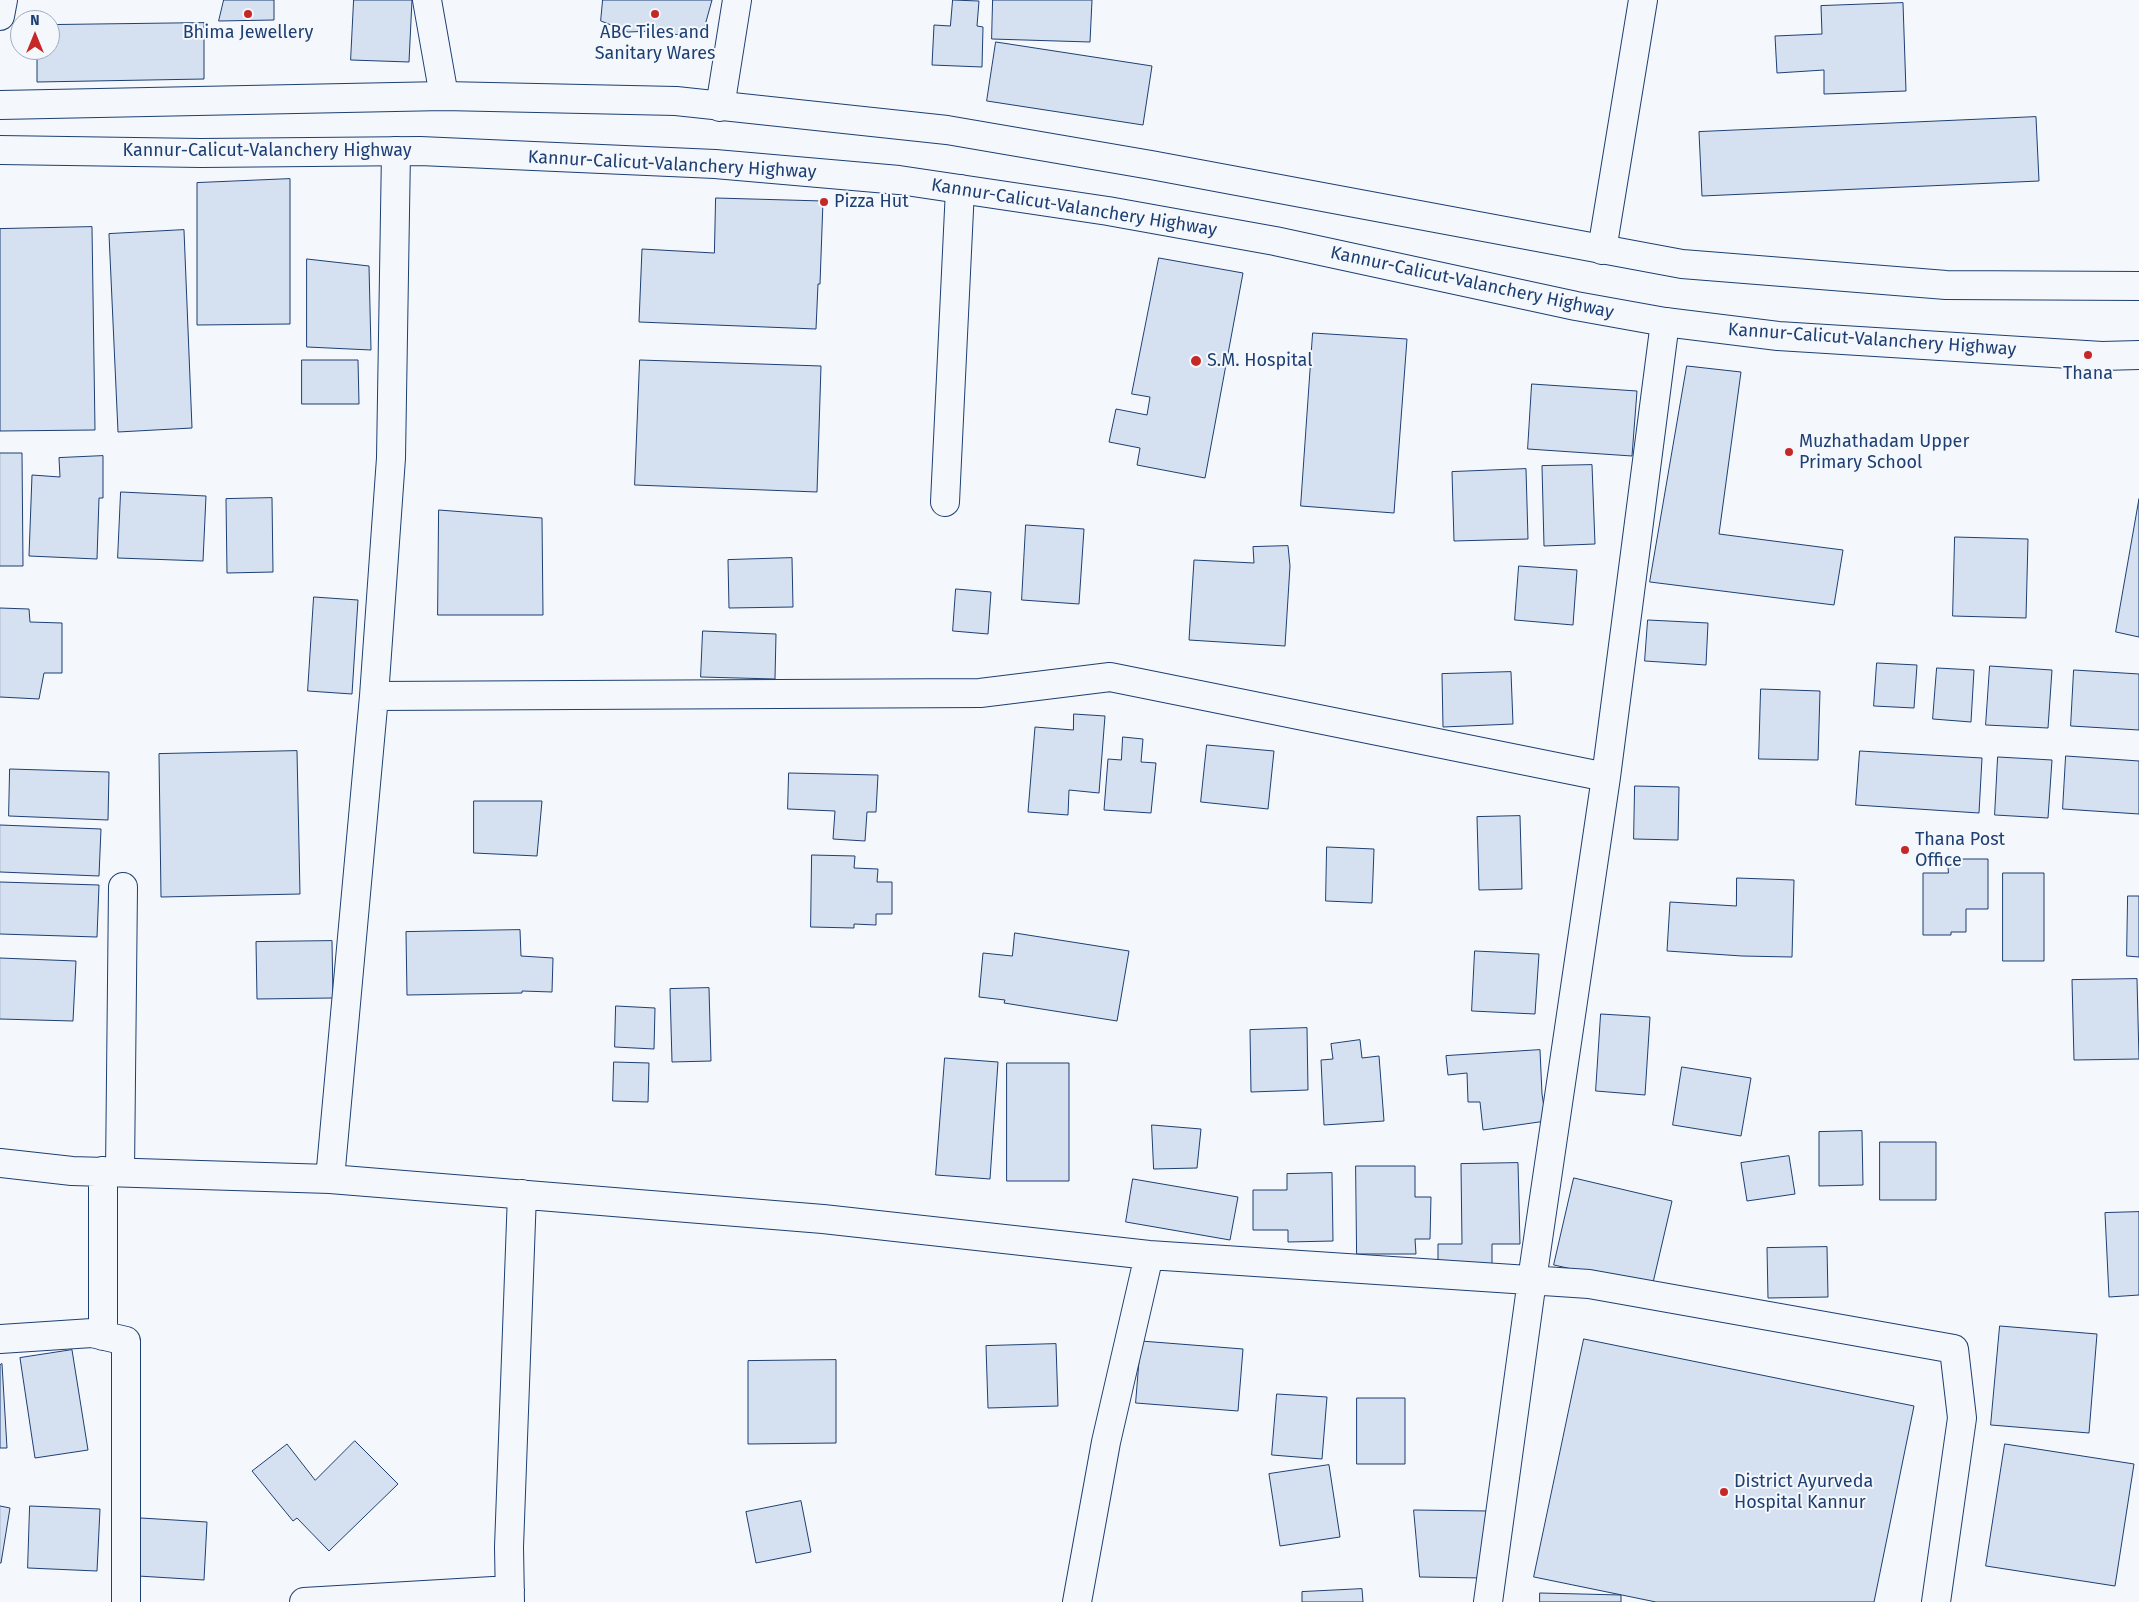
<!DOCTYPE html>
<html>
<head>
<meta charset="utf-8">
<style>
	body { margin:0 }
	#map { position:relative; width:2139px; height:1602px; overflow:hidden; background:#f4f7fb; font-family:"Fira Sans",sans-serif }
	canvas { display:block }
	.north { position:absolute; left:10px; top:10px; width:50px; height:50px; box-sizing:border-box; background:#f4f7fb; border:1px solid #9eadc5; border-radius:50%; rotate:0deg; font-size:14px; font-weight:700; line-height:20px; text-align:center; color:#1d3f73 }
	.north::after { content:''; display:block; margin:auto; width:18px; height:22px; background:#c62828; clip-path:polygon(50% 0,100% 100%,50% 72%,0 100%) }
</style>
</head>
<body>
<div id="map">
<canvas width="2139" height="1602"></canvas>
<div class="north">N</div>
</div>
<script>
const context = document.querySelector('canvas').getContext('2d');
context.lineJoin = 'round';
function fillPath(path, color) { context.fillStyle = color; context.fill(path, 'evenodd'); }
function stroke(path, color, width, dash) { context.strokeStyle = color; context.lineWidth = width; context.lineCap = dash ? 'butt' : 'round'; context.setLineDash(dash || []); context.stroke(path); }
function drawText(font, color, halo, rows, align = 'center') {
  context.font = font + ' "Fira Sans",sans-serif'; context.lineWidth = 4; context.setLineDash([]); context.textBaseline = 'middle'; context.strokeStyle = halo; context.fillStyle = color; for (const [text, x, y, turn = 0] of rows) {
    context.save(); context.translate(x, y); context.rotate((+turn || 0) * Math.PI / 180); context.textAlign = isNaN(turn) ? turn : align; if (halo) context.strokeText(text, 0, 0); context.fillText(text, 0, 0); context.restore();
  }
}
const building = new Path2D(`
	M224,0H274V20L219,21Z
	M354,0H412L409,62L351,60Z
	M603,0H712L704,29L695,35L662,34L653,31L628,32L616,27L601,21Z
	M953,0L979,1L977,26L983,27L982,67L932,65L934,25L950,26Z
	M993,0H1092L1090,42L992,39Z
	M1903,3L1906,91L1824,94V70L1777,73L1775,36L1822,34L1821,6Z
	M204,23V79L37,82V50H50V25Z
	M996,42L1152,66L1143,125L987,101Z
	M2036,117L2039,181L1702,196L1699,132Z
	M290,179V324L197,325V183Z
	M716,198L823,201L820,284H818L816,329L639,322L642,249L714,253Z
	M92,227L95,430L0,431V229Z
	M184,230L192,428L118,432L109,234Z
	M1159,258L1243,273L1205,478L1137,465L1140,448L1109,442L1116,409L1147,415L1150,397L1132,394Z
	M307,259L369,266L371,350L307,347Z
	M1313,333L1407,339L1394,513L1301,506Z
	M302,360H358L359,404H302Z
	M640,360L821,366L817,492L635,485Z
	M1687,366L1741,372L1719,534L1843,550L1834,605L1650,582Z
	M1532,384L1637,391L1632,456L1528,449Z
	M0,453H22L23,566H0Z
	M103,456V498H99L97,559L29,556L32,475L60,477L59,458Z
	M1592,465L1595,544L1544,546L1542,466Z
	M1526,469L1528,539L1454,541L1452,472Z
	M121,492L206,496L203,561L118,558Z
	M272,498L273,572L227,573L226,499Z
	M2139,499V637L2116,632Z
	M439,510L542,518L543,615H438Z
	M1026,525L1084,529L1079,604L1022,600Z
	M1955,537L2028,539L2026,618L1953,616Z
	M1288,546L1290,566L1285,646L1189,640L1194,560L1254,563L1253,547Z
	M792,558L793,607L729,608L728,560Z
	M1519,566L1577,570L1573,625L1515,620Z
	M956,589L991,592L988,634L953,631Z
	M314,597L358,600L352,694L308,691Z
	M0,608L29,609L30,622L62,623V673H44L39,699L0,697Z
	M1648,620L1708,623L1706,665L1645,661Z
	M703,631L776,634L775,679L701,677Z
	M1877,663L1917,665L1914,708L1874,706Z
	M1990,666L2052,670L2048,728L1986,725Z
	M1937,668L1974,670L1971,722L1933,719Z
	M2074,670L2139,674V730L2071,726Z
	M1511,672L1513,724L1443,727L1442,674Z
	M1761,689L1820,691L1818,760L1759,759Z
	M1074,714L1105,716L1099,793L1069,790L1068,815L1028,812L1035,727L1073,730Z
	M1123,737L1143,739L1141,762L1156,763L1151,813L1104,810L1108,759L1121,760Z
	M1207,745L1274,751L1268,809L1201,802Z
	M297,751L300,894L161,897L159,754Z
	M1860,751L1982,758L1979,813L1856,805Z
	M2066,756L2139,761V814L2063,809Z
	M1998,757L2052,760L2048,818L1995,815Z
	M10,769L109,772L108,820L9,816Z
	M789,773L878,775L876,812H867L865,841L833,839L835,811L788,809Z
	M1635,786L1679,787L1678,840L1634,839Z
	M474,801H542L537,856L474,853Z
	M1520,816L1522,889L1479,890L1477,817Z
	M0,825L101,829L99,876L0,872Z
	M1327,847L1374,849L1372,903L1326,901Z
	M812,855L855,856L854,868L878,869L877,882H892V914H876V925L854,924V928L811,927Z
	M1948,859H1988V909H1966V932H1951V935H1923V873H1948Z
	M2003,873H2044V961H2003Z
	M1737,878L1794,880L1792,957L1742,956L1667,951L1670,902L1736,906Z
	M0,882L99,885L97,937L0,934Z
	M2128,896H2139V957L2127,956Z
	M520,930L521,956L553,958L552,992L522,991V993L407,995L406,932Z
	M1015,933L1129,951L1117,1021L1004,1003L1005,1000L979,997L983,953L1012,956Z
	M332,941L333,998L257,999L256,942Z
	M1475,951L1539,954L1535,1014L1472,1011Z
	M0,958L76,961L73,1021L0,1019Z
	M2137,979L2139,1059L2074,1060L2072,980Z
	M709,988L711,1061L672,1062L670,989Z
	M616,1006L655,1008L654,1049L615,1047Z
	M1601,1014L1650,1017L1645,1095L1596,1091Z
	M1307,1028L1308,1090L1251,1092L1250,1030Z
	M1360,1040L1362,1058L1379,1056L1384,1121L1324,1125L1321,1060L1333,1059L1331,1044Z
	M1540,1050L1542,1094L1546,1121L1483,1130L1480,1102H1468L1467,1073L1448,1075L1446,1056Z
	M945,1058L998,1062L990,1179L936,1175Z
	M614,1062L649,1063L648,1102L613,1101Z
	M1007,1063H1069V1181H1007Z
	M1682,1067L1751,1078L1741,1136L1673,1125Z
	M1152,1125L1201,1129L1197,1168L1154,1169Z
	M1862,1131L1863,1185L1819,1186V1132Z
	M1880,1142H1936V1200H1880Z
	M1789,1156L1795,1194L1747,1201L1741,1163Z
	M1518,1163L1520,1244H1492V1269L1438,1268V1244H1462L1461,1164Z
	M1356,1166H1415V1197H1431L1430,1239H1415L1416,1254H1357Z
	M1332,1173L1333,1241L1288,1242V1230H1253V1190H1287V1174Z
	M1574,1178L1672,1201L1652,1287L1554,1265Z
	M1133,1179L1238,1197L1230,1240L1126,1222Z
	M2139,1212V1295L2109,1297L2105,1213Z
	M1827,1247L1828,1297L1768,1298L1767,1248Z
	M2000,1326L2097,1334L2089,1433L1991,1425Z
	M1584,1339L1914,1406L1874,1602H1656L1534,1577Z
	M1141,1341L1243,1349L1238,1411L1136,1403Z
	M1056,1344L1058,1406L988,1408L986,1346Z
	M72,1350L88,1450L35,1458L20,1358Z
	M836,1360V1443L748,1444V1361Z
	M2,1364L7,1448H0V1365Z
	M1277,1394L1327,1397L1322,1459L1272,1455Z
	M1357,1398H1405V1464H1357Z
	M355,1441L398,1484L329,1551L297,1518L293,1521L252,1471L287,1444L315,1480Z
	M2005,1444L2134,1464L2115,1586L1986,1566Z
	M1329,1465L1340,1537L1280,1546L1269,1474Z
	M801,1501L811,1552L756,1563L746,1512Z
	M0,1506L10,1508L1,1563H0Z
	M30,1506L100,1509L97,1571L28,1568Z
	M1414,1510L1488,1511L1484,1578L1420,1577Z
	M141,1518L207,1522L204,1580L138,1576Z
	M1362,1589L1363,1602H1302V1592Z
	M1540,1593L1621,1595V1602H1540Z`);
fillPath(building, '#d5e0f0');
stroke(building, '#1d3f73', 1);
const street = new Path2D(`
	M427,0L444,96
	M0,16L3,0
	M720,107L737,0
	M1602,250L1643,0
	M945,502L960,189
	M374,696L391,458L396,151
	M1606,777L1110,677L980,693L374,696L330,1179L823,1219L1149,1255L1589,1284L1954,1349L1962,1418L1936,1602
	M0,1163L72,1171L330,1179
	M103,1171V1336
	M120,1172L123,887
	M0,1339L92,1333L126,1341V1602
	M304,1602L510,1590
	M510,1602L509,1547L522,1194
	M1077,1602L1106,1442L1149,1255
	M1488,1602L1532,1280L1606,777L1665,322`);
const highway = new Path2D(`
	M0,105L444,96L676,101L947,130L1151,165L1682,264L1946,285L2139,286
	M0,150L201,153L420,151L715,164L899,180L1108,211L1275,241L1576,306L1665,322L1778,336L2102,356L2139,355`);
stroke(street, '#1d3f73', 30);
stroke(highway, '#1d3f73', 30);
stroke(street, '#f4f7fb', 28);
stroke(highway, '#f4f7fb', 28);
for (const [x, y, r, color] of [
	[248,14,5,"#c62828"],
	[655,14,5,"#c62828"],
	[824,202,5,"#c62828"],
	[2088,355,5,"#c62828"],
	[1196,361,6,"#c62828"],
	[1789,452,5,"#c62828"],
	[1905,850,5,"#c62828"],
	[1724,1492,5,"#c62828"]
]) { const dot = new Path2D(); dot.arc(x, y, r, 0, 2 * Math.PI); context.fillStyle = color; context.fill(dot); stroke(dot, '#f4f7fb', 2); }
drawText('18px', '#1d3f73', '#f4f7fb', [
	["Bhima Jewellery",248,33,"center"],
	["ABC Tiles and",655,33,"center"],
	["Sanitary Wares",655,54,"center"],
	["Pizza Hut",834,202],
	["S.M. Hospital",1207,361],
	["Thana",2088,374,"center"],
	["Muzhathadam Upper",1799,442],
	["Primary School",1799,463],
	["Thana Post",1915,840],
	["Office",1915,861],
	["District Ayurveda",1734,1482],
	["Hospital Kannur",1734,1503]
], 'left');
drawText('18px', '#1d3f73', '#f4f7fb', [
	["Kannur-Calicut-Valanchery Highway",267,151],
	["Kannur-Calicut-Valanchery Highway",672,165,3],
	["Kannur-Calicut-Valanchery Highway",1074,208,9],
	["Kannur-Calicut-Valanchery Highway",1472,283,12],
	["Kannur-Calicut-Valanchery Highway",1872,340,4]
]);
</script>
</body>
</html>
